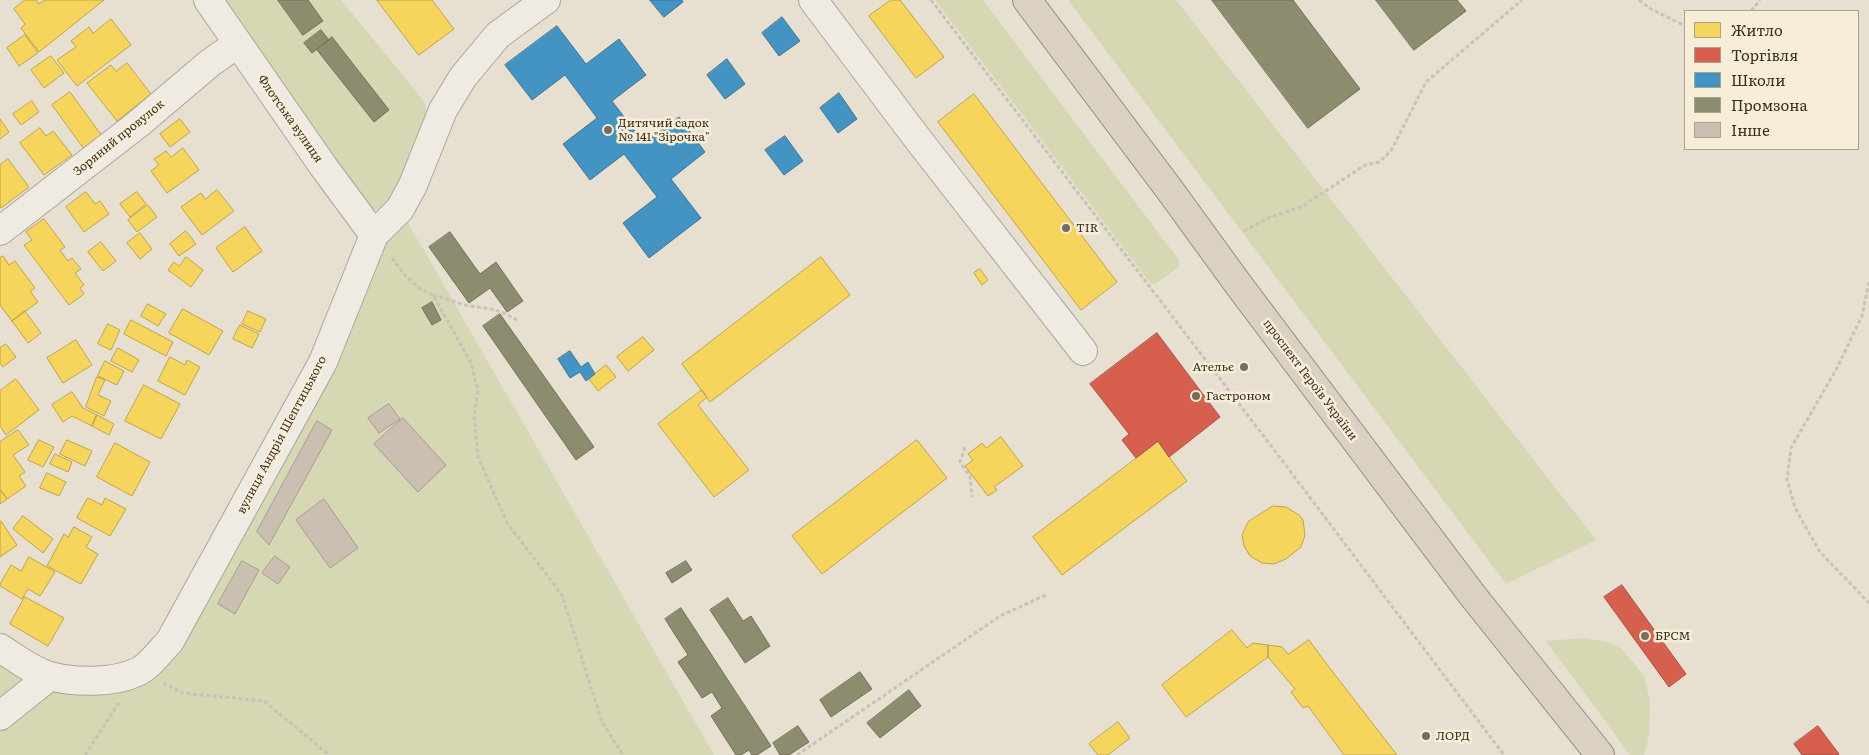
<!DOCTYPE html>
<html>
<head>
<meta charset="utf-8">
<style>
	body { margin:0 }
	#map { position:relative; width:1869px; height:755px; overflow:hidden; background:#e7e0d1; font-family:Literata,serif }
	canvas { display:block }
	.legend { position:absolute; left:1684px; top:10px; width:175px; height:140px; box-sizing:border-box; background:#f7eed8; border:1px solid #ada18e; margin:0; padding:6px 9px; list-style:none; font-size:15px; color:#3d2e20 }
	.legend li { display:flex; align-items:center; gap:10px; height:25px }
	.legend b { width:25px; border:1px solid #ada18e }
</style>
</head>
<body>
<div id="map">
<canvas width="1869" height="755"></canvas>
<ul class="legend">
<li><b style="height:14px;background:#f6d55c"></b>Житло</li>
<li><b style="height:14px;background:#d6604d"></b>Торгівля</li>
<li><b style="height:14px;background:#4393c3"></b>Школи</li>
<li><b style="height:14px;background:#8c8c6e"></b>Промзона</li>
<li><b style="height:14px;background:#cbbfb2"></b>Інше</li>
</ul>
</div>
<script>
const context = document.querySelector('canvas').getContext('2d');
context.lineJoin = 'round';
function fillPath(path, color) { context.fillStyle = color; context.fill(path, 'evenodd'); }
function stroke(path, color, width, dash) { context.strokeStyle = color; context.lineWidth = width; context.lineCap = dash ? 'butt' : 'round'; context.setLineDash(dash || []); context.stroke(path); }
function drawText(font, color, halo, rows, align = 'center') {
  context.font = font + ' Literata,serif'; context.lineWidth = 5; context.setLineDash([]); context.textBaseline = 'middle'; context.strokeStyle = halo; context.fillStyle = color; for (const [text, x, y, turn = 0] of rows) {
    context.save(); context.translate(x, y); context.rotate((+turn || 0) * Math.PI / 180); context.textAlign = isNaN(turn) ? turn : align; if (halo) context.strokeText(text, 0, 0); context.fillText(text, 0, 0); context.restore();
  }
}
fillPath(new Path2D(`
	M219,0H341L424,101L427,111V124L408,176L385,207L374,210L365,205Z
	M935,0H983L1179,260V267L1155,284H1151Z
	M1068,0H1176L1596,540L1506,584Z
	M410,211L407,221L714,755H0V637L18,650L67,670L115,669L143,658L161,640L313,365L341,294Z
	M1585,638L1611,643L1622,649L1644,676L1650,701L1649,736L1644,755H1630L1546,641Z`), '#d6d7b3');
const homes = new Path2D(`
	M25,0H36L39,4L45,0H104L39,52L21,28L25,24L14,9Z
	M377,0H432L454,29L419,55Z
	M891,0H900L944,57L916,78L869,16Z
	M111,19L131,45L77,86L57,60L76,47L71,41L89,27L93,33Z
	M25,35L38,53L19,66L7,48Z
	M51,56L64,73L44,88L31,70Z
	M127,63L151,94L117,121L87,83L111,65L116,71Z
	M70,92L102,136L84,149L52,105Z
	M974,94L1117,282L1081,310L938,122Z
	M32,101L39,112L21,125L13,114Z
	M0,119L9,132L0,139Z
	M180,119L190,132L170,147L160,134Z
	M40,128L46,136L53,131L72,155L44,175L20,143Z
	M183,148L199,170L167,193L151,171L159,165L154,159L166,151L171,157Z
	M8,159L29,187L1,208L0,206V165Z
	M217,190L234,211L202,235L181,207L201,193L205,199Z
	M86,192L95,204L100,201L109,214L84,232L66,207Z
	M137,192L146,204L130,217L120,204Z
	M148,205L157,217L137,232L128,220Z
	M44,219L65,247L60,250L68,261L72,258L81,269L75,273L84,285L80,288L84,294L69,305L24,245L32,240L26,232Z
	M245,227L262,251L233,272L216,248Z
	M186,231L196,244L179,256L170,244Z
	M140,233L152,249L140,259L127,243Z
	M101,242L116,261L103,271L88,252Z
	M3,256L9,265L15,261L35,288L30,291L38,302L12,321L0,305V258Z
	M186,257L203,270L191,287L168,270L174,262L179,266Z
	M821,257L850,295L710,402L682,364Z
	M980,269L988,280L982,285L974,273Z
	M148,304L166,314L158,326L141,316Z
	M183,309L223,331L209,355L169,333Z
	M25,311L41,333L28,343L12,321Z
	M248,311L266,319L260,332L242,324Z
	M131,320L173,342L166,356L124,334Z
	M108,324L120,330L111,350L98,344Z
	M240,325L259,334L252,348L233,339Z
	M643,337L654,350L628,371L617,357Z
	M76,340L92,365L63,383L47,358Z
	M6,344L16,357L3,367L0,363V348Z
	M118,348L139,360L132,372L111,361Z
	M170,357L185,365L187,360L200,367L185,395L158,381Z
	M105,361L124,371L117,385L98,376Z
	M606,365L616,377L598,391L589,379Z
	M97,377L105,380L98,395L111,401L104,416L86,407Z
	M16,379L39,410L6,435L0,426V391Z
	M144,385L180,404L161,439L125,421Z
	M702,390L707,397L698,405L749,470L714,497L658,424Z
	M72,392L83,408L97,415L92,426L72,416L63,422L52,405Z
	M97,415L114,424L109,435L92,426Z
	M18,430L29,445L13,455L25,472L19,476L26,486L7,499L0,489V442Z
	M1001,437L1023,466L994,487L997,490L988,496L965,466L973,460L968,454L982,443L986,448Z
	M39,440L54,447L43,467L28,460Z
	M67,440L92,451L85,466L60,454Z
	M917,440L947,478L822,574L792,536Z
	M1158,442L1187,481L1062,575L1033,537Z
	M115,443L150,462L132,496L97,477Z
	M55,454L72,462L68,472L50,464Z
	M47,473L66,482L59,496L40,488Z
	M1,491L7,499L0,504V492Z
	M88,498L102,505L105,498L126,509L110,536L77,518Z
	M1273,506L1286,507L1299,515L1303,520L1305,535L1301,547L1286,559L1274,564L1262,563L1250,556L1244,546L1242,535L1248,522Z
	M23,516L53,539L43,553L13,529Z
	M1,521L17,545L0,557V522Z
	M74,527L92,537L86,547L98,554L81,584L47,566L64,534L68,537Z
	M29,557L55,572L40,596L28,589L22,599L0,586V584L11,565L21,571Z
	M25,597L64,618L48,646L10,624Z
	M1232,630L1247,648L1253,643L1268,645V657L1186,717L1162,685Z
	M1309,640L1322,658L1397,755H1344L1308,706L1303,708L1291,692L1295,689L1268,657V645L1282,647L1288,654Z
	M1118,722L1130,738L1108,755H1098L1089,744Z`);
fillPath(homes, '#f6d55c');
stroke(homes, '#bea34a', 1);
const shops = new Path2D(`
	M1157,333L1220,417L1169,457L1158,441L1136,458L1122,440L1129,434L1090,384Z
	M1622,585L1686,674L1669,687L1604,597Z
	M1818,726L1839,754L1838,755H1802L1794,744Z`);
fillPath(shops, '#d6604d');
stroke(shops, '#a85140', 1);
const schools = new Path2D(`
	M650,0H682L683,2L664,17Z
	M782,17L800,41L779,56L762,33Z
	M557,26L586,64L619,39L646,75L612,101L644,143L679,117L705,152L671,179L701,218L649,258L623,223L657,197L624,154L590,180L563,144L597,118L565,75L532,100L505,65Z
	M727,59L745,84L725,99L707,75Z
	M839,93L857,119L838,133L820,108Z
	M785,136L803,161L784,175L765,150Z
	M570,351L581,367L588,362L595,374L586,381L580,372L570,378L558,359Z`);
fillPath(schools, '#4393c3');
stroke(schools, '#417592', 1);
const industry = new Path2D(`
	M278,0H308L323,21L303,35Z
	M1212,0H1293L1360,89L1308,128Z
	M1376,0H1457L1466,11L1414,50Z
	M321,30L329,40L312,53L304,43Z
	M332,37L389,110L374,122L317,50Z
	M450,232L480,274L496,262L523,301L507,312L490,288L469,303L429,247Z
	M432,302L441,320L432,325L422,308Z
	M500,314L594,447L576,460L483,326Z
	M686,561L692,570L672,583L666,573Z
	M728,598L743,621L751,616L770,646L745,663L710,610Z
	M681,608L771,746L757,755H752L749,750L741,755H736L711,716L722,708L712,692L702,698L678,662L688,655L665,619Z
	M860,672L872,689L831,717L820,700Z
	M909,690L921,706L880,738L867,723Z
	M798,726L809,742L789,755H780L773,743Z`);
fillPath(industry, '#8c8c6e');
stroke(industry, '#747057', 1);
const building = new Path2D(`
	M389,404L400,419L379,433L368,418Z
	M403,418L446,465L418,492L374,444Z
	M317,421L332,430L269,545L257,532Z
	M324,499L358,548L330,568L296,520Z
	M275,556L290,567L278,584L262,573Z
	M242,561L259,570L235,614L218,604Z`);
fillPath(building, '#cbbfb2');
stroke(building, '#a89c90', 1);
const minor = new Path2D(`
	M208,0L323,166L374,235
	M813,0L917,138L1083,351
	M0,231L138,124L210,63L237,44
	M0,648C16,658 32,671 50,676C75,683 114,683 137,672C148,668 162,649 170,641L323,362L374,235L400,209L413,185L443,110L463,77L498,35L546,0
	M0,716L50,676`);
const highway = new Path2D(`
	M1027,0L1169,189L1238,284L1473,596L1600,755`);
stroke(minor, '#ada599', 30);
stroke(highway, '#928b80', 30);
stroke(new Path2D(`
	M931,0L1275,451L1504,755
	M1639,0L1651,9L1685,26
	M1751,11L1760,0
	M1244,231L1266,219L1303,206L1365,165L1379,162L1391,151L1426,82L1522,0
	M392,258L404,274L419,288L433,295L471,363L478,390L474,415L478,457L507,523L562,595L602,722L623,755
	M1869,282L1862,316L1837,368L1791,448L1787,479L1795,508L1820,552L1869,603
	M433,295C445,298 458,304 471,306C492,309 498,309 517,320
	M965,447L960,462L970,476L972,497
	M163,683L183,693L264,701L329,755
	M85,755L119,703
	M797,755L1000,616L1048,594`), '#c8c2b9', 3, [4, 2.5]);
stroke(minor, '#efebe3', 28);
stroke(highway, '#dad1c2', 28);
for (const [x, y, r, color] of [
	[608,130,5,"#786c5e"],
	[1066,228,5,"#786c5e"],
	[1244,367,5,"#786c5e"],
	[1196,396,5,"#786c5e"],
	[1645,636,5,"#786c5e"],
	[1426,736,5,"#786c5e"]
]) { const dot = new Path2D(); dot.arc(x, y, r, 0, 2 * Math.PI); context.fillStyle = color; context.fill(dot); stroke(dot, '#f7eed8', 2); }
drawText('12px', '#3d2e20', '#f7eed8', [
	["Флотська вулиця",290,119,55],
	["Зоряний провулок",119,138,-39],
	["проспект Героїв України",1310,380,53],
	["вулиця Андрія Шептицького",282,435,-62]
]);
drawText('12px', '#3d2e20', '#f7eed8', [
	["Дитячий садок",618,123],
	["№ 141 \"Зірочка\"",618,137],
	["TIR",1076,228],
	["Ательє",1234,367,"right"],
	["Гастроном",1206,396],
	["БРСМ",1655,636],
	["ЛОРД",1436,736]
], 'left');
</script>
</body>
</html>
